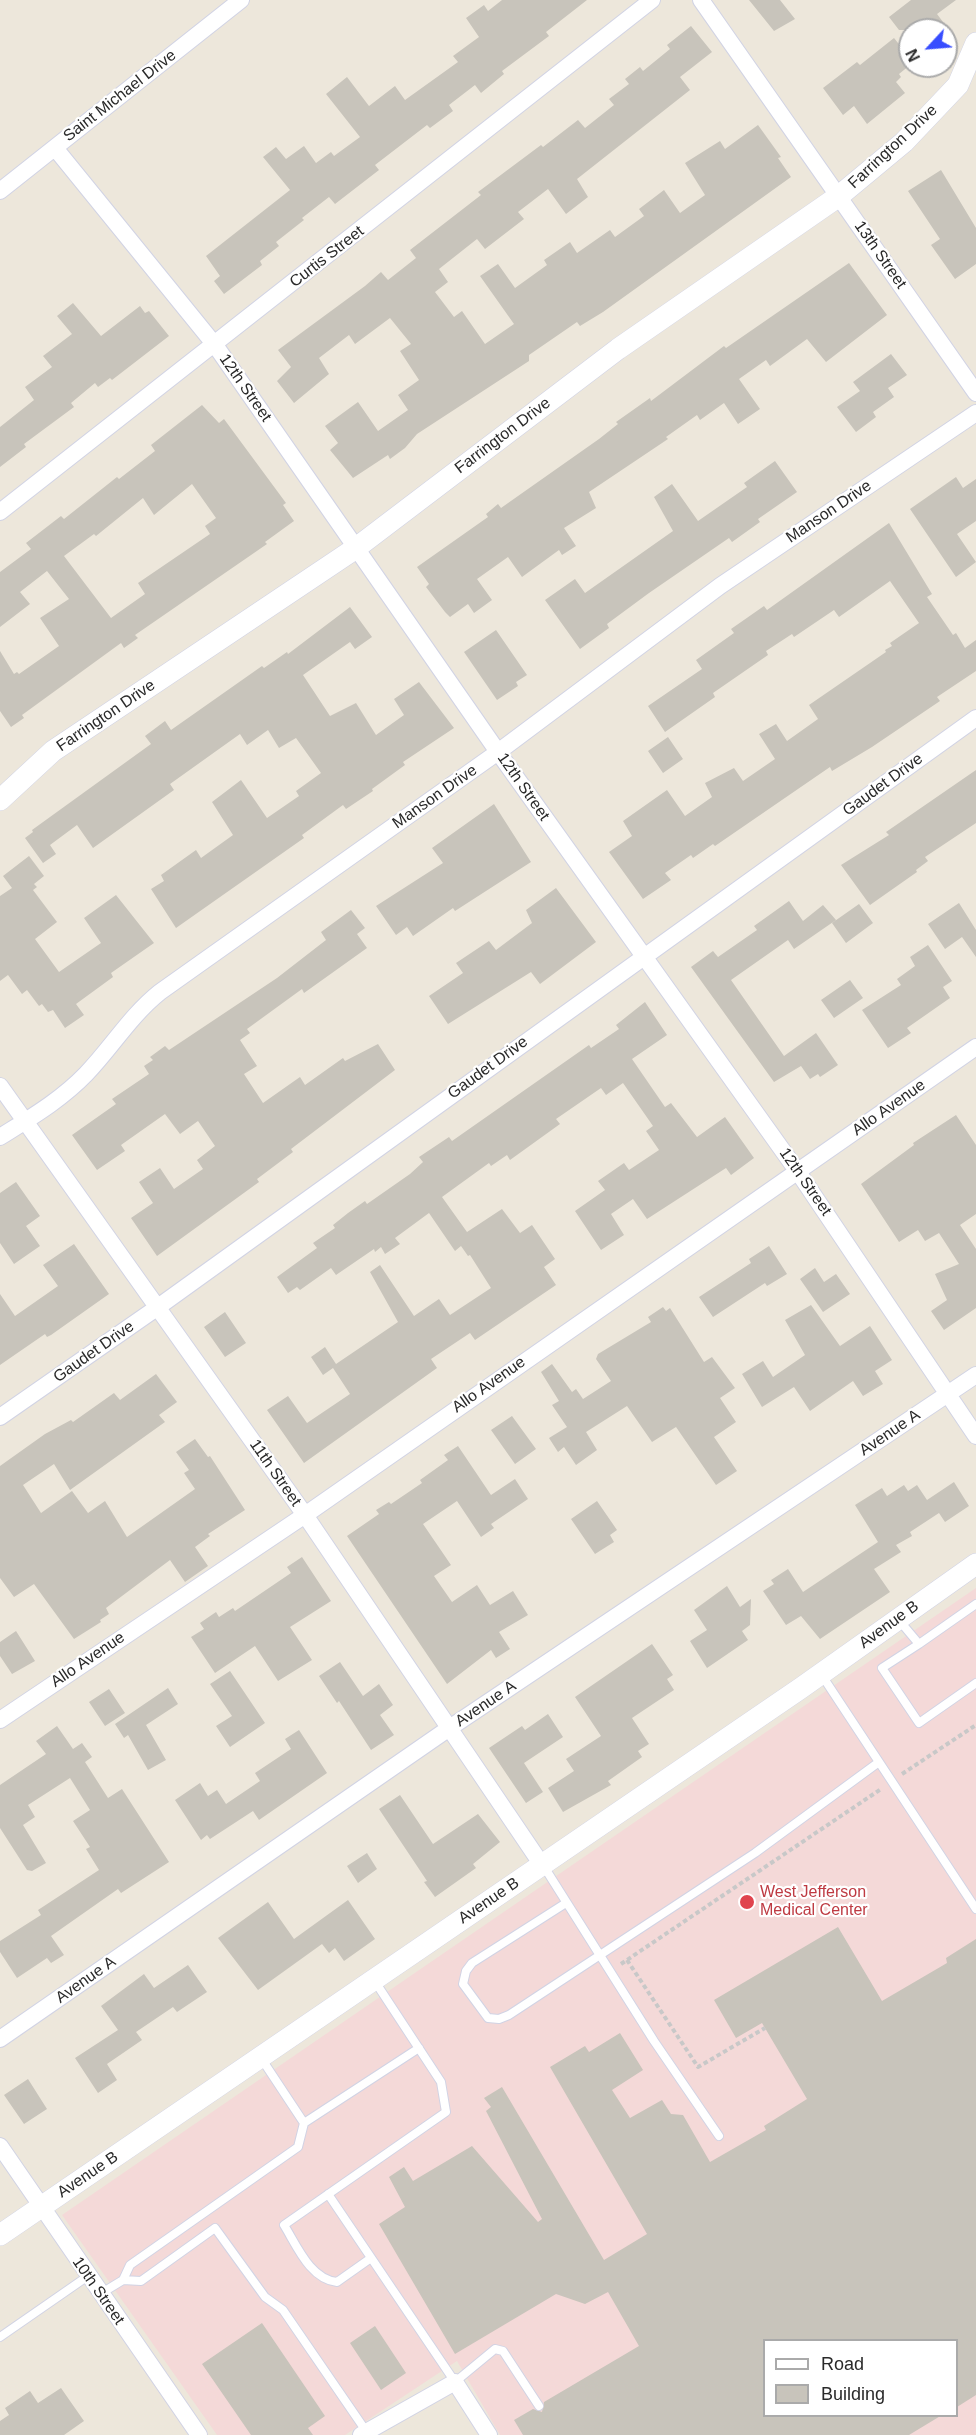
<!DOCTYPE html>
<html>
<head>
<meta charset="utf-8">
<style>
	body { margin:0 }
	#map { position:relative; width:976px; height:2435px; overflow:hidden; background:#ede7db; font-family:Arial,sans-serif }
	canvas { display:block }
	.legend { position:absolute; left:763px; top:2339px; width:195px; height:78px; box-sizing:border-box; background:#fff; border:2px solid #aaa; margin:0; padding:8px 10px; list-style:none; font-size:18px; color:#2a2a2a }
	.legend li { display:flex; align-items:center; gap:12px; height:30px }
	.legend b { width:30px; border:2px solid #aaa }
	.north { position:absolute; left:898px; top:18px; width:60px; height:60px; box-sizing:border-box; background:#fff; border:2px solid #aaa; border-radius:50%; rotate:244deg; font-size:16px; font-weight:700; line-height:24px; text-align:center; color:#2a2a2a }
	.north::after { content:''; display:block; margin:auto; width:21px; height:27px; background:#374dff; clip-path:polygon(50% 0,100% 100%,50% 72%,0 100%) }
</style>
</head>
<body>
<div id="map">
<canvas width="976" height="2435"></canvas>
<ul class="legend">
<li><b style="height:8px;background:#fff"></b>Road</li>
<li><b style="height:16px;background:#c8c4bb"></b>Building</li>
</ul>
<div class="north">N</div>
</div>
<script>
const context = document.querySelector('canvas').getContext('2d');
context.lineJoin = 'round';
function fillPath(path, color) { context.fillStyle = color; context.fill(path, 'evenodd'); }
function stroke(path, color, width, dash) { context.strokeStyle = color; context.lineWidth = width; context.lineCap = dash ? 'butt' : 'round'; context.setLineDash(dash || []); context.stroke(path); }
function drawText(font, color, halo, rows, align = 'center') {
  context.font = font + ' Arial,sans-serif'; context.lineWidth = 4.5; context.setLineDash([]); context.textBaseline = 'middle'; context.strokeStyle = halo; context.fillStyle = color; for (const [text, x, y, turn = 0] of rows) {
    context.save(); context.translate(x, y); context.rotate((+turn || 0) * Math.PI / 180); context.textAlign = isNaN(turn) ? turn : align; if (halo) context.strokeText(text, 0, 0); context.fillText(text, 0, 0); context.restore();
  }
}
fillPath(new Path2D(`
	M976,1588V2435H500L457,2361L345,2435H217L62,2215ZM764,2340H956V2416H764Z`), '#f4d9d8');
fillPath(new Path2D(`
	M502,0H587L546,32L549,36L502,71L504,74L481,93L475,85L449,105L453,111L430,128L427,125L375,165L379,170L335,204L329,197L302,218L304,220L276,242L279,246L260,261L262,265L224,294L214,281L220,276L206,256L290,190L263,157L276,147L286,159L304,146L316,163L331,152L334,156L360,137L326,94L347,77L369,106L395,86L405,100L458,62L453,56L479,37L466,18L484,5L488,11Z
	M749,0H780L795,19L774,31Z
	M911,0H956L937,14L949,30H899L889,17Z
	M691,26L712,52L680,77L690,90L577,179L588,197L566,214L548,189L518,212L524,219L485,249L477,239L439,269L448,282L435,292L454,317L462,311L485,344L514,324L480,276L498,264L515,288L547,265L544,260L570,242L577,253L610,230L615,237L644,216L639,209L664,190L680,213L705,195L685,163L720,141L725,149L758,125L781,157L778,158L791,177L603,312L580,326L577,322L529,355V361L417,434L405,448L390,459L388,455L353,478L330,450L338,443L325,426L358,402L378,431L408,410L398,395L419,380L400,351L411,344L390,318L355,344L349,335L319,358L329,374L294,403L277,381L291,367L278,350L365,286L381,272L388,280L416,258L410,250L481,195L478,192L541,145L543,147L578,120L585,128L614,105L609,99L629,84L625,79L640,67L643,71L670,49L667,45Z
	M894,38L910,58V65L899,74L901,77L896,82L905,93L867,124L854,106L843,115L823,88L857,62L860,65Z
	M941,170L976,228V264L955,279L931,245L940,239L908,191Z
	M849,263L887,315L826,362L807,339L770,366L766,360L739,379L760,409L738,424L724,403L700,420L697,415L666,437L668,439L589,492L596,508L564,528L576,546L562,555L559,550L522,577L508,557L477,579L492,600L474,613L468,604L450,617L445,612L426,587L429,584L417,567L488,517L486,514L498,504L501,508L518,496L599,439L618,424L616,422L650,398L651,401L724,346L726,348Z
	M73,303L101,336L140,306L145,313L149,311L169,336L112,380L110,378L98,387L95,383L71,403L74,407L24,444L26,447L0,467V427L34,400L25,387L52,367L43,356L72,334L57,316Z
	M891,354L907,375L888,388L894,397L873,412L876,417L856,432L837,407L860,391L853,382Z
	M202,405L219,423L224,419L286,503L283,505L294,521L265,542L267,544L135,635L138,638L124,648L121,643L22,715L24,718L11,727L0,711V651L14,674L17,672L19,674L59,646L40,618L69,599L47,571L20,592L30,604L0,627V572L31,549L26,543L61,516L64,519L117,477L119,479L155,451L151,445ZM192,484L216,518L205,526L210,534L138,583L145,594L111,618L64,556L94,534L96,536L143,498L154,515Z
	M775,461L797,492L758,519L760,522L732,542L729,538L649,593L607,624L609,628L580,649L545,600L575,579L585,593L673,531L654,497L672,484L698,521L747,487L744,483Z
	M956,477L963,488L976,479V521L957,534L976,562L956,577L910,509Z
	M889,523L932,594L927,597L953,635L956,633L965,648L976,640V671L937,697L940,701L872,747L832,771L830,767L715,846L713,844L693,858L691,855L665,873L671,880L643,899L609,852L632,836L623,821L667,790L685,816L712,797L705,783L734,768L743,781L775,759L759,734L776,724L787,741L818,719L809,705L886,652L885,650L892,646L890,643L919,623L890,581L839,617L834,610L794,637L792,634L766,651L768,655L713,693L715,697L665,732L648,706L702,669L696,660L734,633L731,629L764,606L767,610Z
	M350,607L372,637L355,649L350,642L303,675L330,716L356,703L376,735L404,715L394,699L419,682L454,728L403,762L405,765L372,789L373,791L346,809L343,805L302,835L304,838L176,928L151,889L164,881L161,875L196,850L201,858L233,835L212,802L241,780L267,818L299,796L296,791L321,773L296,738L279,748L268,730L247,745L240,734L170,784L174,790L93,848L77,825L50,845L56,854L43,863L25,838L33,832L32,830L151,744L145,736L165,721L171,730L262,666L264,668L287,652L288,654Z
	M496,630L527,675L516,682L518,686L497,700L464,652Z
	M668,737L683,759L663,773L648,751Z
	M976,770V823L925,857L928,861L916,870L917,872L870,905L841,865L889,835L886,832Z
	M494,804L531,862L455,911L453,908L413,936L407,927L396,935L376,906L443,863L432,848Z
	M29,856L44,876L34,884L37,887L33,890L57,922L35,939L59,972L101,943L84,918L116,895L154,943L111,973L113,977L76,1004L84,1015L65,1028L53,1010L48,1012L42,1004L39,1006L27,990L22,994L8,975L0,981V896L12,888L3,876Z
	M556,888L596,942L540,984L531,972L448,1024L429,996L463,973L456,963L489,941L496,950L532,923L526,910Z
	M789,901L803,921L823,905L836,920L794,949L788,940L731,980L784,1056L816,1033L838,1065L820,1077L818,1074L810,1079L801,1066L774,1082L691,967L713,951L718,957L757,930L754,926Z
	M959,903L976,930V957L962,937L945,949L928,924Z
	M859,904L873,923L846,943L832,923Z
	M351,910L365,928L357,934L367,948L304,993L302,989L247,1029L250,1033L240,1040L257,1066L244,1074L263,1103L300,1077L305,1085L343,1058L345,1061L378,1044L395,1070L291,1149L293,1152L257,1179L259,1182L157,1256L131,1218L153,1203L139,1182L160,1168L174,1189L203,1169L197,1160L215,1146L198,1121L180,1134L165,1114L121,1145L125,1151L97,1170L72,1135L116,1104L112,1099L149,1074L144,1066L153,1060L150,1057L165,1046L169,1050L277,978L326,940L321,932Z
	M928,945L952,981L943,987L950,998L907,1028L911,1033L888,1048L862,1010L901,985L897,979L915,966L910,957Z
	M850,980L863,998L834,1018L821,1000Z
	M645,1002L667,1035L632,1059L665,1107L671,1103L697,1137L725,1117L754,1158L731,1175L726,1168L647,1219L633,1199L611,1214L624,1235L601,1250L575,1211L605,1190L598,1181L624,1163L629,1170L659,1150L646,1131L653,1126L623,1083L606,1095L601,1088L556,1119L560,1124L510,1160L507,1155L491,1166L489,1163L442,1197L467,1232L502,1209L520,1233L532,1225L555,1259L544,1267L556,1285L475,1340L470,1333L431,1359L437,1368L304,1463L267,1410L288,1396L307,1423L350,1394L333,1368L323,1375L311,1357L325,1347L336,1364L398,1322L370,1272L380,1265L414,1316L439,1299L450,1315L491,1288L470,1255L468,1256L461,1246L455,1251L429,1213L395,1238L400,1244L385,1254L381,1247L375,1252L374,1249L336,1275L331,1268L300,1290L297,1287L288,1293L277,1277L317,1248L313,1243L335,1228L333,1225L348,1213L365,1201L367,1204L410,1174L423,1162L419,1157L449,1137L452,1141L589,1045L591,1048L619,1029L616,1025Z
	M956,1115L976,1145V1214L960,1225L976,1249V1308L944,1330L931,1311L947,1300L935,1274L959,1264L939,1233L925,1241L918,1230L899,1242L861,1184L914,1145L913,1143Z
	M16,1182L40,1216L26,1226L40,1246L14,1264L0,1243V1193Z
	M74,1244L109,1294L51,1335L47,1337L45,1334L0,1365V1294L15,1316L58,1286L43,1265Z
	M769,1246L787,1274L767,1286L765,1283L713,1317L699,1297L751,1263L749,1259Z
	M815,1268L824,1282L836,1274L850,1294L823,1312L800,1279Z
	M811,1305L840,1346L870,1326L892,1360L875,1371L883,1384L863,1396L853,1381L810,1411L794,1387L762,1407L742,1374L763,1361L773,1377L805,1355L785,1320Z
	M663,1307L666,1311L670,1308L704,1362L712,1357L735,1388L720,1398L736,1422L714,1437L737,1471L716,1485L676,1427L652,1442L627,1406L586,1432L597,1450L576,1465L564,1447L558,1452L549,1438L567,1427L552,1405L559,1401L541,1372L552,1364L572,1392L576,1389L583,1399L611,1381L596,1359L598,1354L651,1322L648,1317Z
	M225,1312L246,1343L225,1357L204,1327Z
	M156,1374L177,1402L159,1415L165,1422L70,1490L54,1464L23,1485L41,1513L72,1491L88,1513L105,1501L127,1537L195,1489L184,1473L189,1470L176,1452L195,1439L208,1457L210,1456L245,1510L208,1534L210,1536L195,1547L208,1566L185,1582L170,1560L106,1608L109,1614L100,1620L101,1622L74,1639L34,1584L14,1597L0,1578V1466L45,1434L71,1420L73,1422L114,1393L120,1400Z
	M512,1416L536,1449L515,1464L491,1430Z
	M458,1446L491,1495L515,1479L528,1499L491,1524L494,1528L481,1537L457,1501L423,1524L451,1565L434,1576L452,1602L477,1585L490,1605L513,1591L528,1615L499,1632L510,1649L496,1658L491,1650L447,1684L347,1536L379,1514L376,1510L389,1502L391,1504L422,1483L420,1480L448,1460L444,1455Z
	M954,1482L969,1506L945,1522L939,1513L910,1532L912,1536L896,1545L901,1552L874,1569L890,1592L820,1639L801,1616L786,1625L763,1591L774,1584L771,1580L788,1569L803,1592L878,1542L855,1505L882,1488L887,1496L904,1485L908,1491L917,1485L927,1500Z
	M597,1501L617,1530L610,1535L614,1542L595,1554L571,1519Z
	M302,1557L331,1601L290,1627L312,1660L278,1681L255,1646L215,1673L191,1637L204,1629L200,1623L216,1612L219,1617L233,1608L235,1611L291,1573L287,1567Z
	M727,1586L740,1607L751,1599L750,1625L742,1631L748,1640L707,1668L690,1641L707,1630L694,1610Z
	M16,1631L35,1661L12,1674L0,1656V1642Z
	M652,1644L673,1675L667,1679L674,1690L632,1718L649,1744L638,1751L642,1757L608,1781L611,1785L563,1812L548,1788L574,1771L566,1759L601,1736L575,1697Z
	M340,1662L363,1696L379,1684L393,1705L380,1715L394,1735L371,1750L339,1701L337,1703L319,1676Z
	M230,1671L265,1723L230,1747L216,1726L232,1716L210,1684Z
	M168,1688L178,1704L146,1725L166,1760L148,1770L128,1735L124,1738L115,1724Z
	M109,1689L125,1713L105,1726L89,1702Z
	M548,1714L563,1737L524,1763L543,1792L526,1803L489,1748L522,1726L525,1730Z
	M57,1726L73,1749L82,1743L92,1757L85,1762L108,1798L122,1789L169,1862L121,1893L118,1889L51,1936L64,1955L51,1963L47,1958L17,1978L0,1952V1941L41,1915L38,1910L99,1870L86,1849L90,1847L73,1821L90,1810L70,1778L28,1805L35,1817L23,1825L46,1863L32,1871L27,1870L0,1828V1785L46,1754L36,1741Z
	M299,1730L327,1773L259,1820L253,1811L210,1839L207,1835L201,1840L175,1800L200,1783L208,1796L217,1790L226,1804L260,1781L255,1773L291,1749L285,1739Z
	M400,1795L433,1844L478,1814L500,1842L473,1864L476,1868L435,1897L424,1882L427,1881L379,1809Z
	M367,1853L377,1869L358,1883L347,1866Z
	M348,1900L375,1939L344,1961L335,1948L329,1953L322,1944L258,1990L218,1938L268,1902L294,1939Z
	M838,1927L882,2001L947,1963L946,1958L976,1939V2395L957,2407V2340H765V2415H942L909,2435H523L514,2420L533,2409L542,2412L544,2402L639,2346L608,2292L585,2304L556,2294L455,2354L379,2224L405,2207L389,2177L404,2167L413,2181L472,2146L538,2222L542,2219L486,2111L491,2107L484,2098L502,2087L604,2260L647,2234L550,2067L585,2046L589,2052L620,2033L643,2070L612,2090L630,2118L662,2100L671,2114L683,2115L710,2162L766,2130L764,2126L807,2099L762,2023L736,2038L714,2000Z
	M188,1965L207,1992L177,2012L173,2007L136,2032L142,2040L107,2064L117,2080L98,2093L75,2058L118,2030L101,2006L144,1974L154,1988Z
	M28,2079L47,2109L24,2124L4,2095Z
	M262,2323L325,2416L308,2428L313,2435H251L202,2364Z
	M375,2326L406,2373L381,2390L350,2343Z
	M61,2388L84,2421L64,2435H0V2421L9,2415L5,2408L30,2391L38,2403Z`), '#c8c4bb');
const service = new Path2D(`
	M898,1619L919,1644L882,1668L919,1723L976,1683
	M919,1644L976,1604
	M821,1674L976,1909
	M543,1865L654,2041L719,2136
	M566,1903L472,1963L466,1971L463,1984L488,2018L499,2019L509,2015L755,1853L879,1762
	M261,2058L304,2123L419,2048
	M328,2194L455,2382L495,2349L503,2351L539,2406
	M371,2258L337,2282C310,2279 297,2246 284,2225L446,2112L441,2082L374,1980
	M123,2280L141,2281L215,2228L265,2297L283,2310L366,2431
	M100,2294L123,2280L130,2265L298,2147L304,2123
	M0,2337L88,2276`);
const minor = new Path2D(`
	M701,0L976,393
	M55,148L215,345L498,752L798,1172L976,1436
	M0,191L241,0
	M0,512L652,0
	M0,1086L305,1515L542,1865
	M0,1137C30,1118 61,1100 86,1074C112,1047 130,1016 160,992L498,752L720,586L976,413
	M0,1417L158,1307L976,718
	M0,1720L305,1515L976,1047
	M0,2039L448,1729L976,1375
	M0,2146L199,2435
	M361,2435L455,2382L489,2435`);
const tertiary = new Path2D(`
	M0,800L53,751L356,548L618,349L839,196L904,142L958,85L976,43
	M0,2235L801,1688L976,1564`);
stroke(service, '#d1d3e4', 10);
stroke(minor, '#d1d3e4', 18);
stroke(tertiary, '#d1d3e4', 22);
stroke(new Path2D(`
	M902,1774L976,1725
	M627,1960L698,2067L765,2028
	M621,1964L881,1789`), '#c8c8c8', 4, [4.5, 3]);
stroke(service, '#fff', 8);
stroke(minor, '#fff', 16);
stroke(tertiary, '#fff', 21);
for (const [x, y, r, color] of [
	[747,1902,8,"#e0444e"]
]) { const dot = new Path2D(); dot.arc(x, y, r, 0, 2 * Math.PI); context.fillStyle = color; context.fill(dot); stroke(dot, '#fff', 2); }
drawText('16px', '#2a2a2a', '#fff', [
	["Saint Michael Drive",120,96,-38],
	["Farrington Drive",893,147,-43],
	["13th Street",880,255,55],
	["Curtis Street",327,257,-38],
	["12th Street",245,388,55],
	["Farrington Drive",503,436,-37],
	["Manson Drive",829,512,-34],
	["Farrington Drive",106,716,-34],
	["Gaudet Drive",883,785,-36],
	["12th Street",523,787,55],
	["Manson Drive",435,797,-35],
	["Gaudet Drive",488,1068,-36],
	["Allo Avenue",889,1108,-35],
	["12th Street",805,1182,55],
	["Gaudet Drive",94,1352,-35],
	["Allo Avenue",489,1385,-35],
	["Avenue A",890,1433,-34],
	["11th Street",275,1473,55],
	["Avenue B",889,1625,-36],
	["Allo Avenue",88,1660,-34],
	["Avenue A",486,1704,-34],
	["Avenue B",489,1901,-34],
	["Avenue A",86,1980,-35],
	["Avenue B",88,2175,-34],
	["10th Street",98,2291,55]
]);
drawText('16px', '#be3a42', '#fff', [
	["West Jefferson",760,1893],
	["Medical Center",760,1911]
], 'left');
</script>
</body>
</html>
